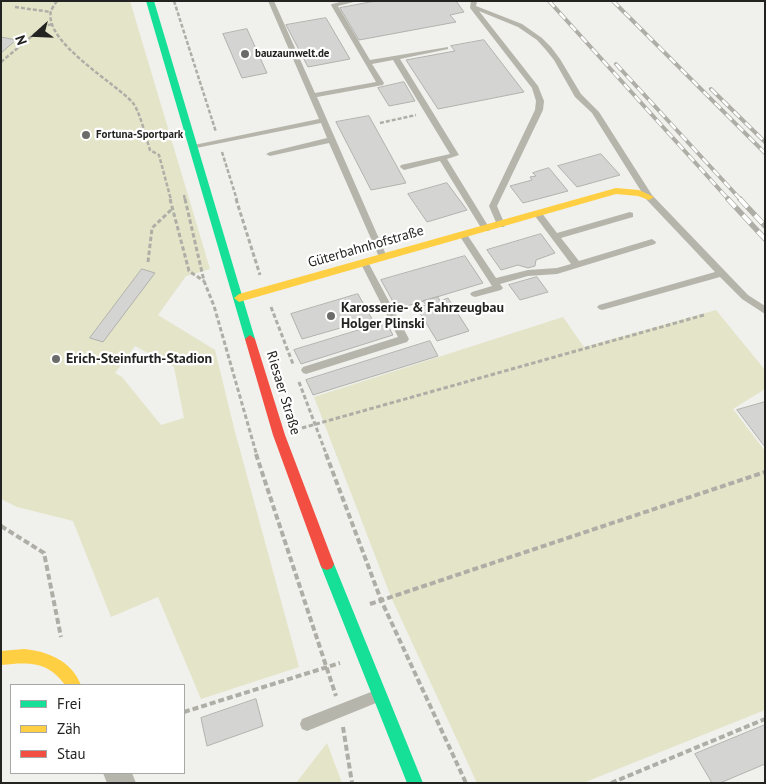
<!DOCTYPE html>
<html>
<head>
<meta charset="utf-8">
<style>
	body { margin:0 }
	#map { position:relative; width:766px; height:784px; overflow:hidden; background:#f0f0ec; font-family:"PT Sans",sans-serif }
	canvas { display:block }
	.frame { position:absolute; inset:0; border:2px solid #232422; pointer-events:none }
	.legend { position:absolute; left:10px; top:684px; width:175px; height:90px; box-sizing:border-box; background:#fff; border:1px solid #a7a7a7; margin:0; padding:6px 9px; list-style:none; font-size:15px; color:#232422 }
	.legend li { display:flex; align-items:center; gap:10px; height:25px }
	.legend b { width:25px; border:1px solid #a7a7a7 }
	.north { position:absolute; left:10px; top:10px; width:50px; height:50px; -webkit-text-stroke:4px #fff; paint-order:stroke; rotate:250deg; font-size:14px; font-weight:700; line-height:20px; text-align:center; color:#232422 }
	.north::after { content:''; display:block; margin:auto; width:18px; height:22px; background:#232422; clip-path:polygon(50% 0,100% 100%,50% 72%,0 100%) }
</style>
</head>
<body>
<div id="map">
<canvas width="766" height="784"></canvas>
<div class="frame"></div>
<ul class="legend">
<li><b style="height:6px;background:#16e098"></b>Frei</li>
<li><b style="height:6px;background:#ffcf43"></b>Zäh</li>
<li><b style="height:6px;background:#f24e42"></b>Stau</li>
</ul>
<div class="north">N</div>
</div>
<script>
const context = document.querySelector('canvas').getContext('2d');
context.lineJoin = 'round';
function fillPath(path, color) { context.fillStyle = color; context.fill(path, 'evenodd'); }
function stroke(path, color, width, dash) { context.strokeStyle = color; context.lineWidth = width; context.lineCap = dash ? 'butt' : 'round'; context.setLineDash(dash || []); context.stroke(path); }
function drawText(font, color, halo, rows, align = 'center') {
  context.font = font + ' "PT Sans",sans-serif'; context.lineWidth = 4.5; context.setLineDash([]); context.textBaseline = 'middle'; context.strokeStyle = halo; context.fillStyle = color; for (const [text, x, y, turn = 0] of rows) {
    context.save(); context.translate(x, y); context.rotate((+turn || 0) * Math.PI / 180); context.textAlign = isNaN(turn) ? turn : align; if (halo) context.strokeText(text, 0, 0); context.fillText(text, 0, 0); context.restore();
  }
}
fillPath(new Path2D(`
	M1,1H130L210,269L186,276L158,315L215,350L234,428L299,667L201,699L158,597L111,617L73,521L17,507L1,499ZM135,346L174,367L184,418L161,425L122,377L115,373Z
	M716,310L765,370V389L733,409L765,451V710L583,783H477L391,597L314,397L563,317L584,347Z
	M327,743L342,783H296Z`), '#e4e4c9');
const building = new Path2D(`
	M376,1H456L464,12L450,15L456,22L359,40L340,8Z
	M326,18L350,59L308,67L286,25Z
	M247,29L267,73L242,78L223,34Z
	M1,37L16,40L1,53Z
	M484,40L524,92L438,109L406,60L455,51L451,46Z
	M404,82L415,101L389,106L378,88Z
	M369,116L406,183L371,190L336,122Z
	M601,154L620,175L577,187L558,166Z
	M549,168L568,191L523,203L510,186L532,180L530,177L536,176L533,173Z
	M447,183L467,210L427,222L408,194Z
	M541,234L555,253L536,260L535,266L528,268L518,265L501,270L487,250Z
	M465,256L483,283L397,309L381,280Z
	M142,269L155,273L103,342L90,338Z
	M537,277L548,292L520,300L509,285Z
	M358,294L372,319L302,339L291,314Z
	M438,297L440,301L448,298L469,331L437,341L417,308L426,305L423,301Z
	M386,322L393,335L301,364L294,350Z
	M430,341L438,356L313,395L306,380Z
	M764,402H765V447L737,410Z
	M256,699L263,726L207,746L201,718Z
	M765,725V764L720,783H712L695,754Z`);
fillPath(building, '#d4d4d2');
stroke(building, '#b1b1ae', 1);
stroke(new Path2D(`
	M57,1C55,4 52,8 51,11C43,42 117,84 133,103C140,112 146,138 150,150L159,155L171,200
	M174,1L216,132
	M15,7L51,12
	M1,62L44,26L53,24
	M380,123L416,115
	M222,152L237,200
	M184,195L185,200`), '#aeaea7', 2.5, [4, 2]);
stroke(new Path2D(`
	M170,199L189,271L204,281
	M185,199L204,281L214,306L257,456
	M236,199L260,275
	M148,262L152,228L172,209
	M271,307L293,364
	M299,382L327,456
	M302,428L704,315`), '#aeaea7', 3, [4.5, 2.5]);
stroke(new Path2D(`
	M256,454L336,696
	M326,454L381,600L466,783
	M1,526L44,553L61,637
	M370,604L765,472
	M184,712L340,663
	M343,727L352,783
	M611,783L765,719`), '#aeaea7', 4, [6, 3]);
fillPath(new Path2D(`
	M268,1H274L315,93L376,82L331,5L332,4L344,1H358L338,6L370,60L448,47V49L400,59L459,155L447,159L490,229L489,231H483L440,161L404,170L400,167L401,165L450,154L393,60L372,64L384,83L383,85L317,97L387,257L386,259L383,260L379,257L329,143L270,156L266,154L270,152L327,138L321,123L191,149L190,147L194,145L319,119Z
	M471,1H477L476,6L522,24L542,38L551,47L560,59L581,94L599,112L652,195L748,295L765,306V314L742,299L720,277L602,310L599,309L597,307L599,305L715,272L646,199L592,113L575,97L554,60L546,50L537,40L518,27L479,11L538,86L544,101L543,110L497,206L505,225L504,227H498L489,206L535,110L536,101L532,88L470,8Z
	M538,211L541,212L557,233L630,212L633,213V217L561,238L579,261L652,239L656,242L655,244L557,274L528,276L500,284L503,288L501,290L475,297L472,296L470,294L472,292L492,286L459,235L460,233H466L496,278L528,270L557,268L571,264L535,216V212Z
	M364,259L368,262L409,339L407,342L306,374L303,373L301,370L303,367L398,337L360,262Z
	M376,690L381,691L382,696L381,701L307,731L302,729L300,724L302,719Z`), '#b5b5ab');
fillPath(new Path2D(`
	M103,773H132L136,783H107Z`), '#b5b5ab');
fillPath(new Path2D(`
	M146,1H154L255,339L250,343L245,339Z
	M327,558L332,560L334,564L423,783H407L320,564L322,560Z`), '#16e098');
fillPath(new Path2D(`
	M616,188L639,190L654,197L649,200L638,196L616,194L239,302L234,298L239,294Z
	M24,649C47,651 72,661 81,685H65C48,661 29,662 1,665V651Z`), '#ffcf43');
fillPath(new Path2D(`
	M250,335L255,339L285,435L334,564L332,568L327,570L322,568L320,564L273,435L245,339Z`), '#f24e42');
const railFar1 = new Path2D(`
	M549,1L729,200
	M613,1L765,153
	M616,64L741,200
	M711,89L765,142`);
const rail = new Path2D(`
	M728,199L765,239
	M740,199L765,226`);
stroke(railFar1, '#aeaea7', 4);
stroke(rail, '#aeaea7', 5.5);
stroke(railFar1, '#fff', 2.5, [8]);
stroke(rail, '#fff', 4, [11]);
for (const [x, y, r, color] of [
	[245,54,5,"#6b6b69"],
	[86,135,5,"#6b6b69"],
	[331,316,5,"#6b6b69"],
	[56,359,5,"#6b6b69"]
]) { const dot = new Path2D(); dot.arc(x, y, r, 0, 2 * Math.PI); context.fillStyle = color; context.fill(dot); stroke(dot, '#fff', 2); }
drawText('bold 11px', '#232422', '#fff', [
	["bauzaunwelt.de",255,54],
	["Fortuna-Sportpark",96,135]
], 'left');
drawText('14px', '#232422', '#fff', [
	["Güterbahnhofstraße",366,247,-16],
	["Riesaer Straße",283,393,73]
]);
drawText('bold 14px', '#232422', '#fff', [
	["Karosserie- & Fahrzeugbau",341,308],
	["Holger Plinski",341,324],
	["Erich-Steinfurth-Stadion",66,359]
], 'left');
</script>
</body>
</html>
